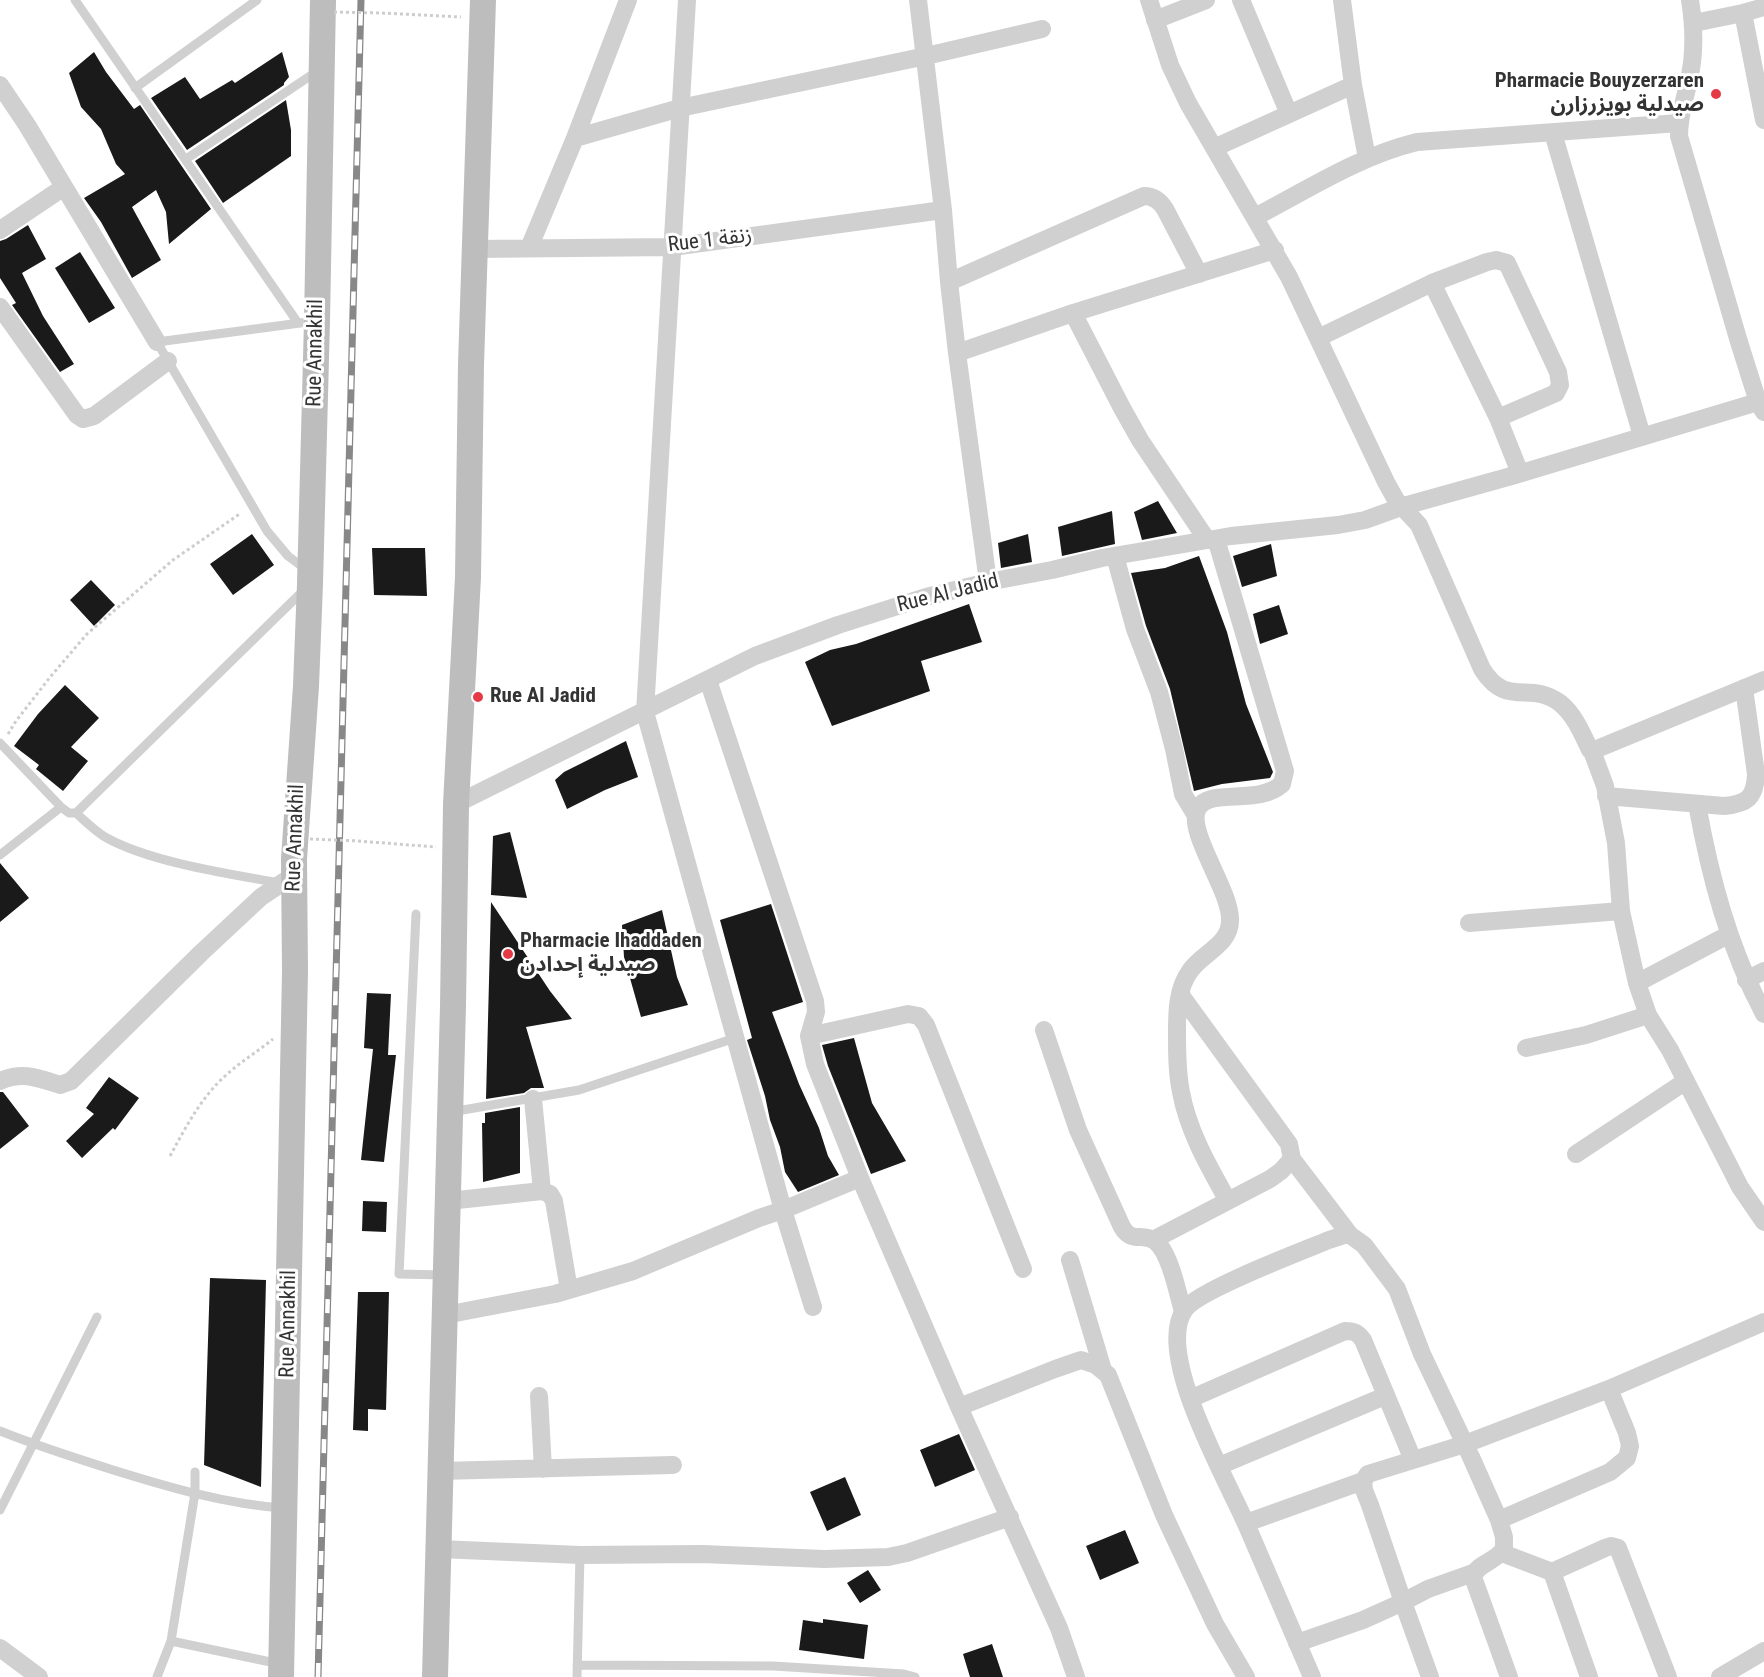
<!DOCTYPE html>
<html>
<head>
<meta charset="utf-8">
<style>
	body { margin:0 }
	canvas { display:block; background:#fff }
</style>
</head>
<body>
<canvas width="1764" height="1677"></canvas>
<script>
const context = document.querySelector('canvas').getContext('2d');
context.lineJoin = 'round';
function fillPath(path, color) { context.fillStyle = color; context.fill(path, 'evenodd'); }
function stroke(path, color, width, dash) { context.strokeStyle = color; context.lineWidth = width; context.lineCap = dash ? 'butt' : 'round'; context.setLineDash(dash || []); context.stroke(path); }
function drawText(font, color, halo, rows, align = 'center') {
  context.font = font + ' "Roboto Condensed","Noto Sans Arabic",sans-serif'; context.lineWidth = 6; context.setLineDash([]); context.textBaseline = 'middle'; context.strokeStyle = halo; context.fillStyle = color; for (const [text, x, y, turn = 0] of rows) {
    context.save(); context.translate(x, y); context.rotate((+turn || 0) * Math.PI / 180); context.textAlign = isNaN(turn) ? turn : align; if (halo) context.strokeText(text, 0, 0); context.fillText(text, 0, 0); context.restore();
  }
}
fillPath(new Path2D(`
	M94,52L106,72L134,109L140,105L211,209L169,244L166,212L156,190L132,207L161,260L132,278L101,222L84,198L125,174L116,164L101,129L81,107L69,73Z
	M282,52L289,77L284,83V85L187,150L151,98L185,77L200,99L232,80L235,83Z
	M286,100L291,130V156L223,203L195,161Z
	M28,225L46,259L22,273L43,316L74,364L60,372L12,305L16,303L0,278V241L6,239Z
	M80,252L115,308L89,323L55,268Z
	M1158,501L1177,533L1142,540L1134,512Z
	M1112,511L1115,544L1062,556L1058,527Z
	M252,534L274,565L233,595L210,564Z
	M1028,534L1032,562L1001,568L998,543Z
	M1271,544L1277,576L1242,587L1233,556Z
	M372,548H425L427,596L374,595Z
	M1199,556L1227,632L1246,704L1273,772L1270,778L1222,784L1194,791L1170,689L1146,626L1131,573L1165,568Z
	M91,580L115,605L94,626L70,600Z
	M969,604L982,642L921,661L930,691L832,726L805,662L830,650L856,644Z
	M1279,605L1288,634L1260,644L1253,614Z
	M65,685L99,718L71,747L88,761L63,791L36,769L39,765L14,746L38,714Z
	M626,741L638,777L605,790L567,809L555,780L564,772Z
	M510,832L527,898L491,895L493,836Z
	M0,863L29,898L0,922Z
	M491,902L550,991L572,1019L526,1027L544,1088H531L524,1093L486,1099Z
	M771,904L803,1002L772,1012L799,1084L819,1128L828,1156L839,1175L798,1192L785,1172L780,1147L770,1120L765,1096L747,1040L752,1038L720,920Z
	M662,910L677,977L688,1005L641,1017L624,957L622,925Z
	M367,993L391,994L388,1055H396L384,1162L361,1160L373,1049L364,1048Z
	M854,1038L872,1103L906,1161L871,1174L828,1066L822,1045Z
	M109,1077L139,1098L115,1130L113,1128L82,1158L66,1141L94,1114L86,1108Z
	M0,1092H3L29,1126L0,1149Z
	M520,1107V1173L483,1182L482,1123H485V1113Z
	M363,1201L387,1202L386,1232L362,1231Z
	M210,1278L266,1280L261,1487L204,1465Z
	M358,1292H389L386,1410L368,1409V1431L353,1430Z
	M959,1434L975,1470L935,1487L920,1450Z
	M845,1477L861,1515L827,1531L810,1492Z
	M1125,1530L1139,1563L1100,1580L1086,1546Z
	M868,1570L881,1590L860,1603L847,1583Z
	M823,1619L868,1625L864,1659L799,1650L803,1620L823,1623Z
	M992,1644L1003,1677H970L963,1654Z`), '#1a1a1a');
stroke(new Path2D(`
	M382,13L461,17
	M8,734L16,721L51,676L87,634L173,560L241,513
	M358,841L436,847
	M170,1156C186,1127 200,1099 225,1076C240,1062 257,1052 273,1039`), '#cdcdcd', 3, [3, 3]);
stroke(new Path2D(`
	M75,0L298,323
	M135,88L257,0
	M186,159L319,70
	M308,571L288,556L267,531L157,342L315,321
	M0,743L61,807L69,813H76L306,588
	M76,813C85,821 94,830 105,837C149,862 229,874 280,883
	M0,855L61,807
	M416,914L399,1274L444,1275
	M451,1112L579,1090L735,1038
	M0,1431C37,1446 75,1458 113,1470C168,1487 225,1504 283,1508
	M0,1510L97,1317
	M171,1641L280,1664
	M577,1665L773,1666L904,1674L915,1677
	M157,1677L171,1641L195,1493V1472
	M577,1677L580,1555`), '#d0d0d0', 9);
stroke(new Path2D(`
	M687,0L645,712L783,1210L813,1307
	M918,0L943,210L949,282L957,353L988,582
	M1149,0L1170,65L1188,103L1289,277L1386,482L1396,500L1419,525L1482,669C1507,709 1530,680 1560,703C1574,714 1582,733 1590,750L1592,751L1605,786L1616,843L1621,911L1637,983L1648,1015L1670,1050L1740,1187L1764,1222
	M1241,0L1289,114
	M1342,0L1353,85L1367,158
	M1690,0C1694,25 1695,50 1690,75C1686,96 1679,114 1679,136L1739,342L1758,402L1764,412
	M1743,13L1764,120
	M1155,20L1206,0
	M1694,23L1743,13L1764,7
	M0,85L27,125L157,342
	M1553,133L1642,436
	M575,138L680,108L926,56L1042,29
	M1214,148L1353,85
	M1255,217C1307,190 1359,156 1417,142L1679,123
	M0,230L64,187
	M529,248L575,138L628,0
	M475,249L672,247L943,210
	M949,282L1144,196C1154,196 1160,201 1165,209L1199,274
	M1432,283L1487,262L1496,260L1507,263L1558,372L1560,385L1556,393L1498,418
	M0,307L77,415L83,419L94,416L168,361
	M1073,313L1122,408L1140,440L1207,540
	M1318,338L1432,283L1498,418L1520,473
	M957,353L1073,313L1275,250
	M1216,539L1285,771L1282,784C1258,806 1211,787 1198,808C1185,830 1230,889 1230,919C1231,945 1202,953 1190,971C1177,989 1177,1012 1177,1033C1177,1053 1177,1073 1181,1092C1188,1131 1209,1167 1228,1201
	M1115,556L1135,629L1159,692L1174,749L1183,794L1195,814
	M708,680L815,1001L816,1012L809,1036L815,1064L860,1178L959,1407L1059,1628L1076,1677
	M1592,751L1764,680
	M1606,796L1724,806C1747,804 1755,798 1756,774L1744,688
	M456,804L755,656L838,625L926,597L988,582L1052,570L1102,558L1231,536L1338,525L1365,520L1404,506L1515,475L1764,400
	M1697,804C1710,877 1729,948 1764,1014
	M1469,923L1621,911
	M1746,980L1764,971
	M1637,983L1728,935
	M1044,1030L1078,1130L1122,1227C1132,1244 1142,1232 1155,1241C1170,1252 1178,1294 1183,1312
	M809,1036L908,1014L919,1016L926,1025L1023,1269
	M1526,1048L1586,1035L1648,1015
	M0,1081C23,1071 38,1078 60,1085L71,1081L201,953L261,897L294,875
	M533,1099L542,1191
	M1576,1154L1686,1081
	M1292,1159L1350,1235L1364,1245L1397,1289L1422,1354L1471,1457L1499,1520L1504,1537V1549C1495,1562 1476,1564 1473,1577L1509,1677
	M448,1201L542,1191L550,1194L554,1201L569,1290
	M1153,1240L1270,1179L1281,1171L1292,1159L1289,1144L1180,994
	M1070,1260L1103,1370
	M445,1315L555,1294L633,1271L759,1218L783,1210L860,1178
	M539,1396L543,1469
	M1190,1399L1345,1331C1355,1331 1358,1333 1363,1340L1413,1460
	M959,1407L1055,1369L1081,1360L1096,1365L1108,1375L1164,1515L1215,1624L1246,1677
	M1219,1466L1385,1396
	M440,1471L673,1465
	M1499,1520L1610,1472L1627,1458L1630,1446L1627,1433L1609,1389L1764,1322
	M1246,1523L1363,1481L1368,1474L1465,1444L1609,1389
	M439,1549L580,1555L702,1554L824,1559L888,1557L907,1553L1010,1517
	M1502,1553L1552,1572L1605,1548L1611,1546L1618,1548L1668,1677
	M1552,1572L1589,1677
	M1297,1643L1363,1620L1403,1602L1370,1505L1364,1490L1363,1481
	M0,1648L39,1677
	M1312,1677C1290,1627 1269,1576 1247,1526C1228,1481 1153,1353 1185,1309C1199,1290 1302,1251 1329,1240L1344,1235H1350
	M1430,1677L1403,1602L1428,1589L1473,1573
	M1720,1677L1764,1651`), '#d0d0d0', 18);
stroke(new Path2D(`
	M281,1677L295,971L294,859L306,686L310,584L317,321L323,0
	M435,1677L453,1006L456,804L468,577L471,365L483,0`), '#bdbdbd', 26);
const rail = new Path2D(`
	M318,1677L361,0`);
stroke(rail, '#888', 7);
stroke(rail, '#fff', 4.5, [14]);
stroke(new Path2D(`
	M334,12L382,13
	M310,839L358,841`), '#cdcdcd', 3, [3, 3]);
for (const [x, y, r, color] of [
	[1716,94,6,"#e63946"],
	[478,697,6,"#e63946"],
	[508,954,6,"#e63946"]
]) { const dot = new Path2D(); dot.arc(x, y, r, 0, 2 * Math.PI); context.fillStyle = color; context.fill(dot); stroke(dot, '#fff', 2); }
drawText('bold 21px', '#333', '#fff', [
	["Pharmacie Bouyzerzaren",1704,82,"right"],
	["صيدلية بويزرزارن",1704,106,"right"],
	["Rue Al Jadid",490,697],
	["Pharmacie Ihaddaden",520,942],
	["صيدلية إحدادن",520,966]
], 'left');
drawText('21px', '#333', '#fff', [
	["Rue 1 زنقة",710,241,-7],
	["Rue Annakhil",316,353,-89],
	["Rue Al Jadid",948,594,-14],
	["Rue Annakhil",296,838,-88],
	["Rue Annakhil",289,1324,-89]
]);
</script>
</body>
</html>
